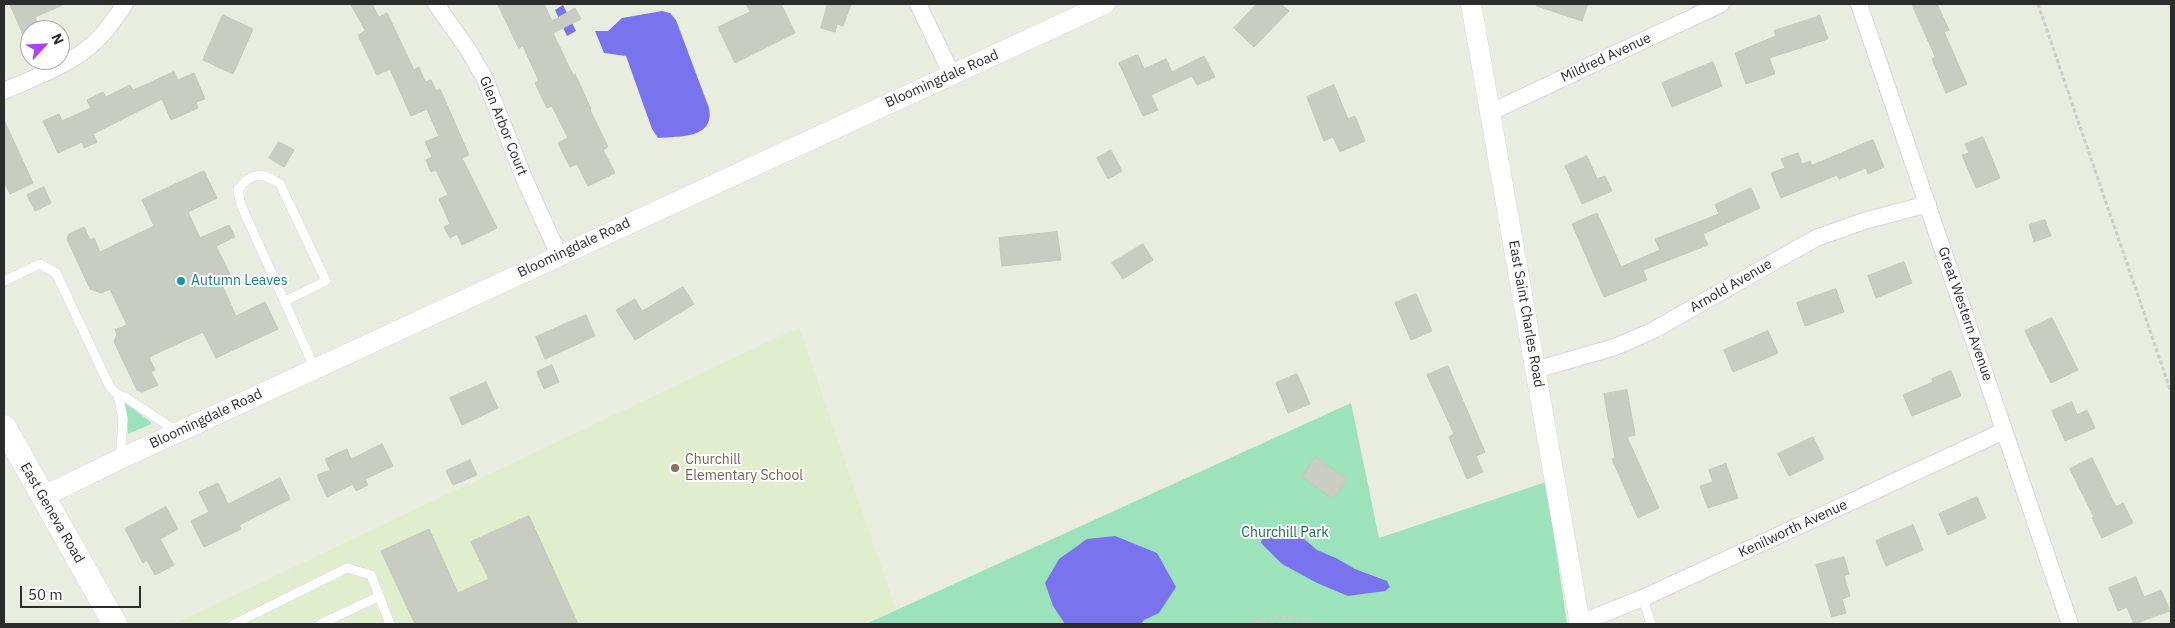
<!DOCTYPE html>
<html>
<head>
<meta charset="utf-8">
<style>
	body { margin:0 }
	#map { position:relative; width:2175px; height:628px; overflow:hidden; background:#e8eddf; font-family:"IBM Plex Sans",sans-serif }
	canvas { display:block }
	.frame { position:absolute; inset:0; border:5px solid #2c2c2c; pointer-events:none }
	.north { position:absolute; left:20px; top:20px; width:50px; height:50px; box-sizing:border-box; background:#fff; border:1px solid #ababab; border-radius:50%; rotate:65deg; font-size:14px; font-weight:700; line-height:20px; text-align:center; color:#2c2c2c }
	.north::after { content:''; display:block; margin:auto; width:18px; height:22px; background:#ac42f7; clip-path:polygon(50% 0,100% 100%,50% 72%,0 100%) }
	.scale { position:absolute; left:20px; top:586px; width:121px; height:22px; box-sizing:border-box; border:2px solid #2c2c2c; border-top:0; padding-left:6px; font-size:15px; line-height:18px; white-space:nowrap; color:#2c2c2c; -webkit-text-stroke:4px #fff; paint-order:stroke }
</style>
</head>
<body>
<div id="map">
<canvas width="2175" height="628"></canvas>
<div class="frame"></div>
<div class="north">N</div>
<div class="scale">50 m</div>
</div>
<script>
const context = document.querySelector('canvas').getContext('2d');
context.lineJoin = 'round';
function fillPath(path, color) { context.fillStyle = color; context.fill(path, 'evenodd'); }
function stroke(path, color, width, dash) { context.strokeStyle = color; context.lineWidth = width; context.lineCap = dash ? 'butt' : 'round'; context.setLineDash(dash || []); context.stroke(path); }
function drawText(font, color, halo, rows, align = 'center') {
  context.font = font + ' "IBM Plex Sans",sans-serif'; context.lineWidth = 4; context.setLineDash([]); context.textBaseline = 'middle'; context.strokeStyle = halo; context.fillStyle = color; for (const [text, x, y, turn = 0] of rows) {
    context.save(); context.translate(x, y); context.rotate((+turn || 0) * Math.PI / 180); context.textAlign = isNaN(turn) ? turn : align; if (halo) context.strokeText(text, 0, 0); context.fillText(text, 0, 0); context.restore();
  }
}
fillPath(new Path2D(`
	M799,327L896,610L866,624H174Z`), '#e0eece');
fillPath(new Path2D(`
	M125,403L151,422V424L128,434Z
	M1351,403L1379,538L1546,482L1567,624H866Z`), '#9ce2bb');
fillPath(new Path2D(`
	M563,5L576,31L567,36L555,10Z
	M662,11L670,13L676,20L709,108C715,139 680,136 658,138L652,129L626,56L604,53L595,31H608L622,18Z
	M1270,529L1303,538L1317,550L1336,558L1355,569L1387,581L1390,587L1385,591L1348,596L1317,583L1282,564L1261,543L1263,534Z
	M1115,536L1157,553L1176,587L1159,613L1144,620L1141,624H1065L1053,606L1045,583L1059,559L1087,539Z`), '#7974ed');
const building = new Path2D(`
	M10,4H65L35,17L38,26L23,33Z
	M351,4H372L379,17L387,13L414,70L419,67L425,82L431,80L436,91L440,89L469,155L462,158L497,228L462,245L457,234L450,238L444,227L450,224L439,199L448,195L436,170L431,172L426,160L432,157L425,142L439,136L437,132L427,109L411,116L390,69L377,75L358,35L365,31Z
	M498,4H544L552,21L575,8L581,19L553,33L573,75L575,74L591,109L590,110L608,147L603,150L615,173L588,186L577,164L570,167L558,143L568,138L552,106L547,108L535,83L539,81L523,46L519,48Z
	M746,4H781L795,33L735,63L718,27L750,12Z
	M828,4H851L843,26L837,24L835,32L821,28Z
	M1257,4H1281L1289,11L1254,47L1234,28Z
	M1537,4H1588L1582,21L1537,6Z
	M1912,4H1937L1949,30L1944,32L1967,84L1946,93L1932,59L1935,57Z
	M223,15L253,29L233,74L203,60Z
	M1820,16L1828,39L1769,58L1775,74L1746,84L1735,53L1776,36L1774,31Z
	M1138,55L1144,69L1166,59L1172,72L1204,56L1215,77L1197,85L1192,76L1151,95L1158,110L1143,116L1119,63Z
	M1713,62L1722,86L1672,107L1662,83Z
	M174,72L178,80L194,73L205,99L196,102L198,108L171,120L162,99L93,134L97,142L84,148L82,142L58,153L43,121L59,114L62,121L91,108L87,100L103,92L106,97L130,85L133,90Z
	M1334,85L1348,119L1355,116L1365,141L1340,152L1333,137L1324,141L1307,97Z
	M4,120L33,183L10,194L4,181Z
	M1983,137L2000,178L1976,188L1962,155L1969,153L1965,144Z
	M1873,140L1884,167L1868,174L1866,168L1839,179L1837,175L1781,198L1771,173L1785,168L1781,159L1798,153L1802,164L1810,161L1812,165Z
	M279,142L294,150L284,167L269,158Z
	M1111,150L1122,171L1108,179L1097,158Z
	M1587,156L1597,179L1605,176L1612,191L1582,204L1565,166Z
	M204,171L217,198L188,212L200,238L229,225L235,237L216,246L234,282L223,287L236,316L265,302L278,329L216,358L203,332L149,357L155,370L151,372L158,385L142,392L137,390L114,342L117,334L115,330L127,325L110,289L101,293L90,289L67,239L69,234L84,227L90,240L94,238L100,252L154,226L142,200Z
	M44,187L51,203L35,211L27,195Z
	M1751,188L1760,208L1703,234L1708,245L1643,270L1647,280L1604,297L1572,224L1597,213L1621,267L1660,250L1655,239L1719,214L1715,205Z
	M2045,220L2051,236L2034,242L2029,225Z
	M1057,232L1061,260L1002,266L999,238Z
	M1143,244L1153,260L1123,279L1112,263Z
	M1904,262L1912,283L1876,298L1868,276Z
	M683,287L694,304L635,340L616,310L635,299L642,311Z
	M1836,289L1844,312L1805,326L1797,303Z
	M1416,294L1432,331L1411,340L1395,303Z
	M586,315L595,336L545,359L536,337Z
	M2052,318L2078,370L2051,383L2025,331Z
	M1768,331L1778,353L1733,372L1724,350Z
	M552,365L559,382L544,389L537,372Z
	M1448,366L1485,452L1476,456L1483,472L1467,479L1449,437L1454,434L1427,375Z
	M1951,371L1961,396L1912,416L1903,395L1933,382L1932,379Z
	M1297,374L1310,404L1288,413L1276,383Z
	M486,382L498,408L462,425L450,398Z
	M1627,390L1635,435L1627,437L1659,508L1638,518L1612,459L1615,458L1604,394Z
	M2072,402L2077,415L2087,410L2095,428L2065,441L2052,411Z
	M1813,437L1824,459L1789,476L1778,454Z
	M382,444L393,466L365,479L368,485L356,491L353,484L327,497L317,475L330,470L325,459L347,449L351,459Z
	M1315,457L1347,479L1333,499L1302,477Z
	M2092,458L2116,507L2123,503L2133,523L2102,538L2092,518L2094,517L2070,469Z
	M470,460L477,475L453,485L446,471Z
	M1726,464L1738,498L1708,508L1700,486L1713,482L1709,470Z
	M280,478L290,499L239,525L241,529L204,547L191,521L209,512L199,492L218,483L228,504Z
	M1977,497L1986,518L1948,535L1939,514Z
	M166,507L178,529L160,539L174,565L155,575L147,560L143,563L125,529Z
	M529,516L578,624H415L381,551L429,529L458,593L489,579L471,542Z
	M1913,525L1923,550L1886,566L1876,541Z
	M1844,557L1849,574L1844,576L1850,596L1842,599L1846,613L1832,617L1816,565Z
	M2136,577L2144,597L2161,590L2170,611L2134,624L2127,607L2118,611L2109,588Z`);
fillPath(building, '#c8ccc1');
stroke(building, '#c2c9b8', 1);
const service = new Path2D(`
	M4,281L40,264L56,273L110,387L118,395L125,397L178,432
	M285,301L326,281L280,184C262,172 251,171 238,190L241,205L315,369
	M118,395L123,419L120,459
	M1643,598L1651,624
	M234,624L347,568L371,575L390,624
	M320,624L378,597`);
const minor = new Path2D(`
	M436,4L469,51L485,79L524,178L559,255
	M918,4L952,75
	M1859,4L2070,624
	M4,91C35,77 71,65 96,41C108,30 116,17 125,4
	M1491,112L1721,4
	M1535,370L1615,347L1652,331L1816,238L1864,221L1928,204
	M1580,623L1643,598L2004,431`);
const tertiary = new Path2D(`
	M1471,4L1580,624
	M44,496L120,459L1105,4`);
const secondary = new Path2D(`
	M4,427L115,624`);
stroke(service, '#ddd4e4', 10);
stroke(minor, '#ddd4e4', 18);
stroke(tertiary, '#ddd4e4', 21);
stroke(secondary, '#ddd4e4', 25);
stroke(new Path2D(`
	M2038,4L2171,392
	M1250,624C1272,615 1294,615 1315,624`), '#ccc', 3, [4, 2.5]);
stroke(service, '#fff', 9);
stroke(minor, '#fff', 16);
stroke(tertiary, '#fff', 20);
stroke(secondary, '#fff', 24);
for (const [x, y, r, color] of [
	[181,281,5,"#0f9aa8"],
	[675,468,5,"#8d6e63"]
]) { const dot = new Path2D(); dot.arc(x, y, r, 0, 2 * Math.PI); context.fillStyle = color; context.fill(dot); stroke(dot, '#fff', 2); }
drawText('14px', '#2c2c2c', '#fff', [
	["Mildred Avenue",1606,58,-25],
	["Bloomingdale Road",942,79,-24],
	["Glen Arbor Court",503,126,68],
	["Bloomingdale Road",574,248,-25],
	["Arnold Avenue",1731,286,-30],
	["East Saint Charles Road",1526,314,80],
	["Great Western Avenue",1965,314,71],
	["Bloomingdale Road",206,419,-25],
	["East Geneva Road",52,513,60],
	["Kenilworth Avenue",1793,529,-25]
]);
drawText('14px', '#0d838f', '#fff', [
	["Autumn Leaves",191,281]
], 'left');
drawText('14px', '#785e54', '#fff', [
	["Churchill",685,460],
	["Elementary School",685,476]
], 'left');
drawText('14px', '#1c6948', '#fff', [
	["Churchill Park",1285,533]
]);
</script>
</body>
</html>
